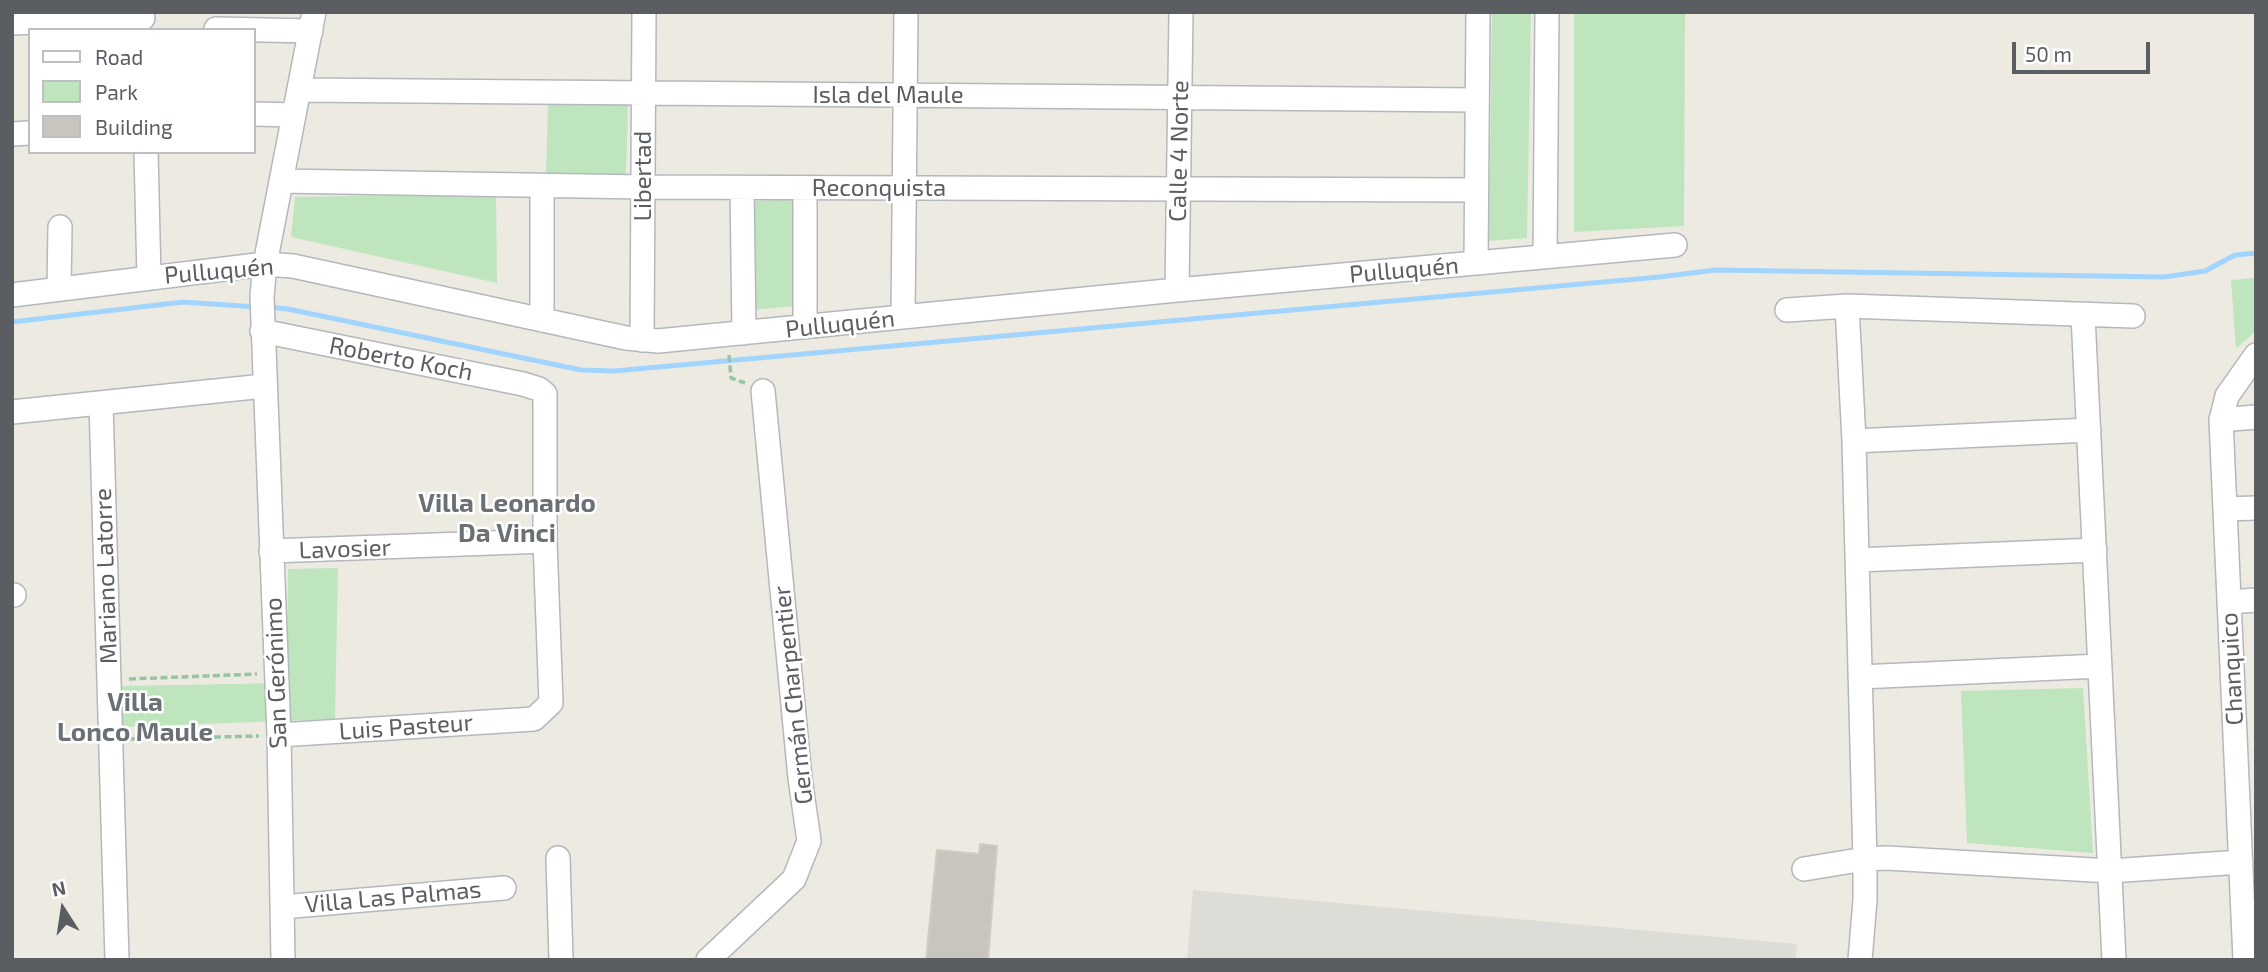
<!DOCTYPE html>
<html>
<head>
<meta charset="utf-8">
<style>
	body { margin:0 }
	#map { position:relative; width:2268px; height:972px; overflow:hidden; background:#edeae2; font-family:"Exo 2",sans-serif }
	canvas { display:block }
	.frame { position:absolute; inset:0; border:14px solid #5a5e62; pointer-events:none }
	.legend { position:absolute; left:28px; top:28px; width:228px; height:126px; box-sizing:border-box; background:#fff; border:2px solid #bdbfc0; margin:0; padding:9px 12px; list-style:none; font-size:21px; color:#5a5e62 }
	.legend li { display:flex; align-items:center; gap:14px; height:35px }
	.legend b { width:35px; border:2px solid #bdbfc0 }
	.north { position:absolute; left:28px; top:874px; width:70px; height:70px; -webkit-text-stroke:5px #fff; paint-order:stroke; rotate:348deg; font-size:19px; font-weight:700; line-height:28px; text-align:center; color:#5a5e62 }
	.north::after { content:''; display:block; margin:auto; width:24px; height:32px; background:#5a5e62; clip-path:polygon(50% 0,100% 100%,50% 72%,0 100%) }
	.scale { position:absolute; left:2012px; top:42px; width:138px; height:32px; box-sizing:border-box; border:4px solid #5a5e62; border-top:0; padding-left:9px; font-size:21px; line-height:24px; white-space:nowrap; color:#5a5e62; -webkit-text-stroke:5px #fff; paint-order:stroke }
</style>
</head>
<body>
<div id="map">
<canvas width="2268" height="972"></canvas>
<div class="frame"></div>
<ul class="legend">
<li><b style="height:9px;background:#fff"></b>Road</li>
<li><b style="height:19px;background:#bee5be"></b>Park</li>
<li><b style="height:19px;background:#c8c5bf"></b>Building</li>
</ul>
<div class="north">N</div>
<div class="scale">50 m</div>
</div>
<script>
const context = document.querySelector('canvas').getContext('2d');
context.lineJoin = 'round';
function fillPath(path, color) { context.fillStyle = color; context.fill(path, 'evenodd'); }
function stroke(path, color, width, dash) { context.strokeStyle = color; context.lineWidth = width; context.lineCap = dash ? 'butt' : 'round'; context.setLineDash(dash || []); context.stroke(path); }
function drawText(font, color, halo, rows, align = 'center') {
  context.font = font + ' "Exo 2",sans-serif'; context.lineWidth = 5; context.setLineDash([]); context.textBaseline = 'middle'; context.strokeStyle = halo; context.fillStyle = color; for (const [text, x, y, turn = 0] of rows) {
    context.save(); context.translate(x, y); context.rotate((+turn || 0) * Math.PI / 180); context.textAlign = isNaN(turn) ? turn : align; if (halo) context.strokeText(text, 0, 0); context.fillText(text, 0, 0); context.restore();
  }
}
fillPath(new Path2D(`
	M1193,890L1797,944L1796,960H1187Z`), '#dedcd6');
fillPath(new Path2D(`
	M1492,12H1531L1527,238L1489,241Z
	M1574,12H1685L1684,226L1574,232Z
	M548,105H628L626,176L546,173Z
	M496,194L497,283L291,237L295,197Z
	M794,199L795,306L753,310L752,201Z
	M2256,278V331L2236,349L2231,280Z
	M338,568L335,719L122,727L121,686L287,683L288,569Z
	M2083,688L2093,853L1967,843L1961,691Z`), '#bee5be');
stroke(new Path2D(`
	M269,307L288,309L581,370L614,371L1659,277L1716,270L2164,277L2205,271L2235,255L2256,253
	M12,322L183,302L256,307`), '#a1d5fe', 5);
const building = new Path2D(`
	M980,844L997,846L988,960H926L937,850L979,854Z`);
fillPath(building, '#c8c5bf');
stroke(building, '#d1ccc0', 2);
const minor = new Path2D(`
	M12,23L143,18
	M216,29L311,31
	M299,90L1477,100
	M254,114L294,115
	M12,134L30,133
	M146,152L149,278
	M281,181L643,187L1476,190
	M542,186V320
	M742,188L744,333
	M1545,257L1547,12
	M1476,263L1478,12
	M59,288L60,227
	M1177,290L1181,12
	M12,295L265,264L293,266L626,338L658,341L1177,290L1675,245
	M1847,306L1854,441L1865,859V900L1860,960
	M1787,310L1847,306L2133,316
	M2083,315L2114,960
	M903,317L906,12
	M805,327V188
	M262,331L523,384L539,389L545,394V541L551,703L534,719L279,735
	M642,340L644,12
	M101,403L117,960
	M12,412L264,386
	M2221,420L2256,417
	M1854,441L2089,430
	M2225,509L2256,508
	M271,551L545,541
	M1857,560L2095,550
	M12,595H14
	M2229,602L2256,600
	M1860,677L2100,666
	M558,858L561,960
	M1804,869L1865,859L1887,858L2110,871L2241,862
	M282,907L504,888
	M283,960L279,735L262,296L265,264L314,12
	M708,960L794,879L809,841L800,778L763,391
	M2245,960L2221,420L2227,396L2256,355`);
stroke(minor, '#b4b8bc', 26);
stroke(new Path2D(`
	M729,355L731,378L745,383
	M129,679L257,674
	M130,739L259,736`), '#97c5a4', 3.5, [7, 3.5]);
stroke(minor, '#fff', 23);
drawText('24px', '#5a5e62', '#fff', [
	["Isla del Maule",888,95],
	["Calle 4 Norte",1179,151,-89],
	["Libertad",643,176,-90],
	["Reconquista",879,188],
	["Pulluquén",1404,270,-5],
	["Pulluquén",219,271,-5],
	["Pulluquén",840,324,-6],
	["Roberto Koch",401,359,11],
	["Lavosier",345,549,-2],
	["Mariano Latorre",106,576,-92],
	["Chanquico",2232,669,-93],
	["San Gerónimo",276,673,-92],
	["Germán Charpentier",793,695,-96],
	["Luis Pasteur",406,727,-4],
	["Villa Las Palmas",393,897,-5]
]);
drawText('bold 26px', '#6b7074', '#fff', [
	["Villa Leonardo",507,503],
	["Da Vinci",507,533],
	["Villa",135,702],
	["Lonco Maule",135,732]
]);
</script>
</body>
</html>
